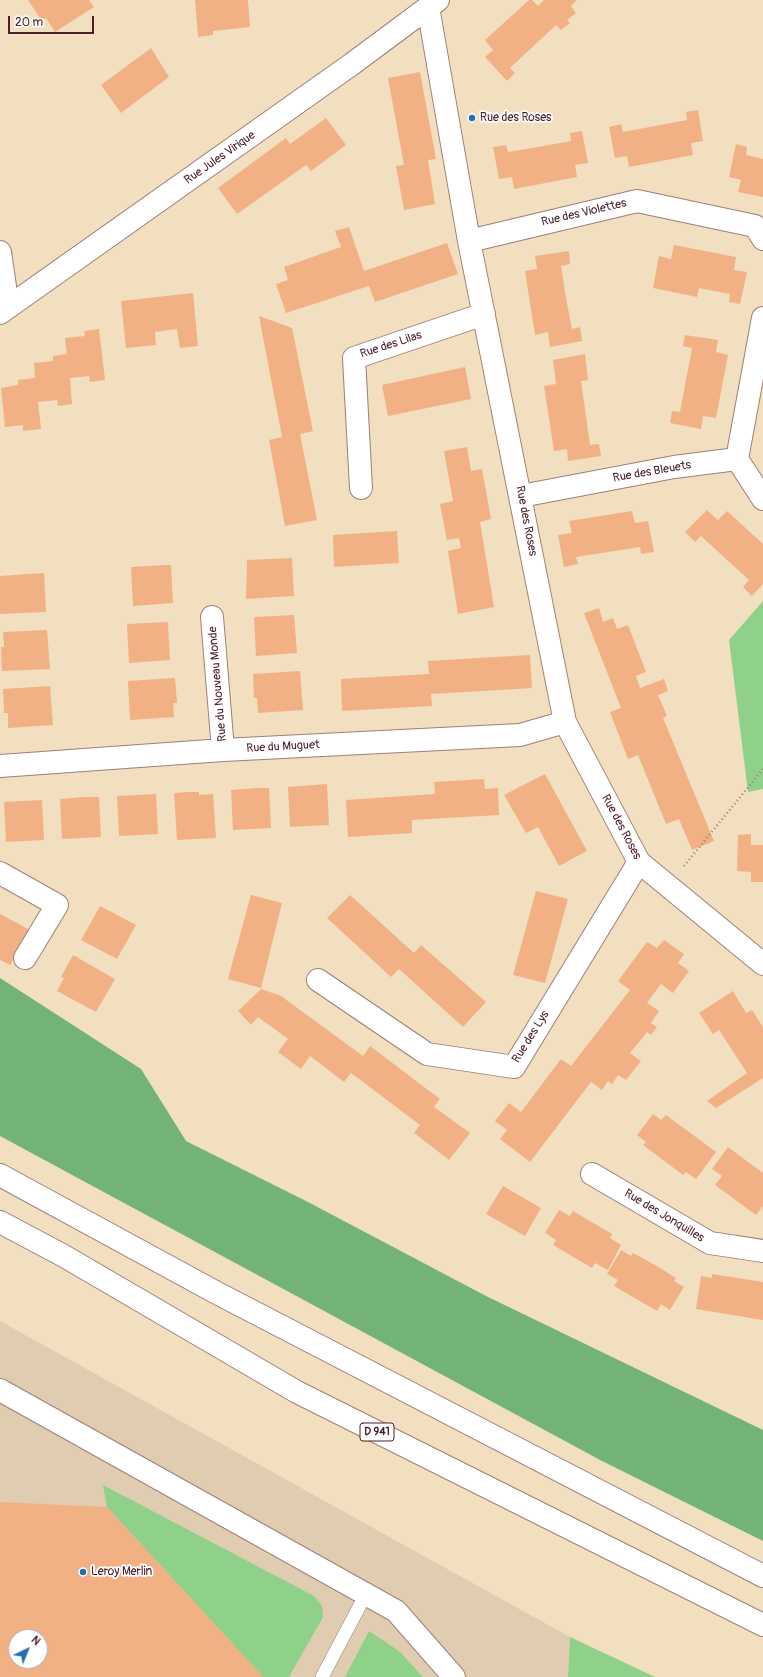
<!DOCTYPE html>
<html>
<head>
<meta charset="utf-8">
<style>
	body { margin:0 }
	#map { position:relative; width:763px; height:1677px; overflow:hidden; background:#f1dfc0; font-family:Pangolin,sans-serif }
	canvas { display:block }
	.north { position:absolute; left:8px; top:1629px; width:40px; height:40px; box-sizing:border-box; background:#fff; border:1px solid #b7a5aa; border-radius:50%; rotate:43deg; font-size:11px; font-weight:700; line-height:16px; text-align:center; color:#4a1f2b }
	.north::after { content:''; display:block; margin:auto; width:14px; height:18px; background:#1f6fb2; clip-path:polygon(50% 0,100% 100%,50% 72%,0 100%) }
	.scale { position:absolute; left:8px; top:16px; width:86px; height:18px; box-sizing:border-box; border:2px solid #4a1f2b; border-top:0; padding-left:5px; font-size:12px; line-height:14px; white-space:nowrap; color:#4a1f2b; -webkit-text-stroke:3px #fff; paint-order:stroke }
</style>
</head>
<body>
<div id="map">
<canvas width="763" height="1677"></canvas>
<div class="north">N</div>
<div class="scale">20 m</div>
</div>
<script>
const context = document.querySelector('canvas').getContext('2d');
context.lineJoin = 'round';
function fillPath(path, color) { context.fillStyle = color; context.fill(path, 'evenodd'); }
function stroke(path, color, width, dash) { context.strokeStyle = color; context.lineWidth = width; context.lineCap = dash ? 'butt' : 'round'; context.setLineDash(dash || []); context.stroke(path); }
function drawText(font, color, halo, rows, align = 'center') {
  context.font = font + ' Pangolin,sans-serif'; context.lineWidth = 3.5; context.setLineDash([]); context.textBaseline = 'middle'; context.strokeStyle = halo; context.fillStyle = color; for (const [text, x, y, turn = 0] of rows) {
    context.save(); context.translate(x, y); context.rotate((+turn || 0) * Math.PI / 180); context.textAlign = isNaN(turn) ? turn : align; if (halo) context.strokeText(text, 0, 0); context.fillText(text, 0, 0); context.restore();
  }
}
fillPath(new Path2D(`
	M0,1321L570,1637L568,1677H0ZM16,1637H40V1661H16Z`), '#e0cdb1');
fillPath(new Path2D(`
	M763,601V789L748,792L729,640Z
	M103,1485L314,1596L322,1606L323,1617L289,1677H263L107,1507Z
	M369,1631L399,1651L423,1677H345Z
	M570,1637L655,1677H568Z`), '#8fd189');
fillPath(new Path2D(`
	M0,978L141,1069L186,1141L308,1202L486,1296L763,1430V1541L602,1461L0,1136Z`), '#73b375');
fillPath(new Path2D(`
	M28,0H89L94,7L55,32L46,18L41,20Z
	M195,0H248L250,27L213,31V35L198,37Z
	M529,0H532L538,6L544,0H577L571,6L576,13L567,20L570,23L561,30L556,25L510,68L515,73L507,81L485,57L493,50L485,40Z
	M151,48L169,77L121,113L101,85Z
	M420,72L436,159L428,160L435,204L404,210L396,166L404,165L388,78Z
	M698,110L703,141L691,143L693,155L629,167L627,156L615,158L609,127L621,124L623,132L687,120L686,112Z
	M326,118L346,145L311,171L306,165L237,214L218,188L286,138L290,144Z
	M582,131L588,163L575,165L577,177L514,189L512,177L499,179L493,147L506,145L508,152L538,147L571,141L570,133Z
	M736,144L747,147L746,155L763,159V197L738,192L741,180L729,177Z
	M349,227L364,271L447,243L458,274L375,302L369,286L286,313L276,284L288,280L284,267L341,247L335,231Z
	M674,245L736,257L734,270L747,272L740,304L729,302L730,294L699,288L697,297L653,288L659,256L671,259Z
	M569,251L570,264L561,266L566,298L572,329L580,327L582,341L550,347L548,332L535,335L525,271L537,269L535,256Z
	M193,293L198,346L180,348L177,329L155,332L156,345L126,348L121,301Z
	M259,316L292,328L313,431L300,434L317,520L285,526L269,440L282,437Z
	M99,329L105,380L90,382L89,376L70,378L72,404L58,406L57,400L38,402L41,429L23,431V425L5,427L1,388L18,385V380L35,378L34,363L53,361V356L67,354L65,338L85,336L84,331Z
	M685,335L718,340L716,352L728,355L716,418L703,416L701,429L670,423L672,411L680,412L692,348L683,346Z
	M585,354L588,380L581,381L590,445L599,444L601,456L568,461L567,449L554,451L544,386L556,384L553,360Z
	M465,367L471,399L388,416L382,385Z
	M467,447L471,471L482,469L491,519L480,522L494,607L458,614L448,551L461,548L459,538L447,540L440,504L453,501L444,451Z
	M707,510L718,520L727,511L763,544V584L752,596L743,587L749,580L701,536L695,542L685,532Z
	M632,511L635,523L648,521L654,552L641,554L640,547L576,557L578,564L564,567L558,535L572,533L569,521Z
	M397,531L399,563L334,567L333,535Z
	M292,558L294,596L246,599L247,560Z
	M166,565H171L173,603L133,606L131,567Z
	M44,573L46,612L0,614V576Z
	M599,608L603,622L613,618L617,629L628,625L646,672L636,676L640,688L664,679L668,691L658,695L667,716L663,718L714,841L692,850L679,819L666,824L638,755L628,759L610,712L621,708L584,613Z
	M294,615L297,653L256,656L254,617Z
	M168,622L170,660L129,663L127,624Z
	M47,630L50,669L2,671L1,647H4L3,632Z
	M530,655L532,688L431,694L432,706L342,711L341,679L429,674L428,661Z
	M300,671L303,710L258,713L257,698H254L253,674Z
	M175,678L177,703H173L174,717L130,720L128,681Z
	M50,686L53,725L8,728V713H4L3,689Z
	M545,774L587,851L559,866L538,827L526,833L504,795Z
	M484,779L485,789L498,788L499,815L412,820V833L348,837L346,800L435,794L434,782Z
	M327,784L329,825L290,827L288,787Z
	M256,788H269L271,828L233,830L231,790Z
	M188,792H199V795L213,794L216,838L177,840L174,793Z
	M156,794L158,834L119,836L117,796Z
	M85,797H99L101,837L62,839L60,799Z
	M42,800L44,840L6,842L4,802Z
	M751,834V845H763V882H751V872L737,871L738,835Z
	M536,891L568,899L545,983L513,975Z
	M251,895L282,903L261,988L228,979Z
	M350,895L414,953L421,945L486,1002L463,1027L399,969L391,977L327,918Z
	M100,906L136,925L117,959L81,940Z
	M0,914L30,930L10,965L0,960Z
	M664,940L684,954L678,963L689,971L673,993L661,984L647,1003L659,1011L651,1023L657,1027L651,1035L647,1032L630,1053L641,1061L626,1080L618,1075L612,1084L608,1081L602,1090L591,1082L530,1162L500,1139L507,1130L495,1121L509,1103L521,1112L561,1059L571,1066L630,990L618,981L632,962L647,942L657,948Z
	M73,955L115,979L96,1012L57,991L64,978L61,977Z
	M261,989L281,996L363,1056L370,1046L440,1099L434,1107L470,1133L449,1160L414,1133L420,1125L351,1073L344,1082L310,1056L301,1069L278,1052L288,1039L258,1017L251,1025L238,1011Z
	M733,991L746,1013L752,1010L763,1027V1078L716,1108L707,1101L747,1073L719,1030L713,1034L699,1013Z
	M653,1114L661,1120L666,1115L716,1152L696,1179L686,1172L683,1175L643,1145L646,1142L637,1135Z
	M728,1147L763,1173V1206L756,1215L715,1185L722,1176L712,1169Z
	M503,1186L541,1208L525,1236L486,1214Z
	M559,1210L570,1216L573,1211L612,1234L610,1238L621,1245L608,1270L595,1263L592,1268L553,1245L556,1240L545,1233Z
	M621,1250L631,1256L633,1253L655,1265L676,1278L674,1281L684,1287L670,1310L661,1304L657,1311L614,1286L618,1280L607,1274Z
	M712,1274L763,1282V1320L696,1309L701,1276L712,1278Z
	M0,1502L107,1507L263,1677H0ZM16,1637H40V1661H16Z`), '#f1b185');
const service = new Path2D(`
	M322,1677L366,1594`);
const minor = new Path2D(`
	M428,7L469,241L565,722L639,862L763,964
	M469,241L637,201L755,226L763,239
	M0,252L8,307
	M737,459L763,318
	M361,488L354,358L484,314
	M521,496L674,467L737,459L763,499
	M212,617L223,750
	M0,766L223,750L520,735L565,722
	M0,873L57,905L25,958
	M318,980L427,1054L514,1067L639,862
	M592,1174L710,1243L763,1251
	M0,1390L396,1611L454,1677`);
const tertiary = new Path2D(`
	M0,313L352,64L438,0`);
const trunk = new Path2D(`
	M0,1175L217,1293L763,1576
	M0,1222L64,1256L297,1392L763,1625`);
stroke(service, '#9e7f76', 14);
stroke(minor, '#9e7f76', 24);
stroke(tertiary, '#9e7f76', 24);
stroke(trunk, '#9e7f76', 24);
stroke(new Path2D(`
	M684,866L763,769`), '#9e7f76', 2.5, [1, 3]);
stroke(service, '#fff', 13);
stroke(minor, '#fff', 22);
stroke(tertiary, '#fff', 22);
stroke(trunk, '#fff', 22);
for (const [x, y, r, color] of [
	[472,118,4,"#1f6fb2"],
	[83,1572,4,"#1f6fb2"]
]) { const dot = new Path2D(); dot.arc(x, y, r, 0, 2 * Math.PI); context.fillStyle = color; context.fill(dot); stroke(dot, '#fff', 1.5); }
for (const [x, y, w] of [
	[377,1432,34]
]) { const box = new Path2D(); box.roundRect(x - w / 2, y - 9, w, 18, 3); context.fillStyle = '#fff'; context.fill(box); stroke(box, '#4a1f2b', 1); }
drawText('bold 11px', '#4a1f2b', null, [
	["D 941",377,1432]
]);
drawText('12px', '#4a1f2b', '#fff', [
	["Rue des Roses",480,118],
	["Leroy Merlin",91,1572]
], 'left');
drawText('12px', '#4a1f2b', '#fff', [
	["Rue Jules Virique",220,158,-35],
	["Rue des Violettes",584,213,-13],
	["Rue des Lilas",391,345,-18],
	["Rue des Bleuets",652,472,-10],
	["Rue des Roses",526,521,79],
	["Rue du Nouveau Monde",218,684,-95],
	["Rue du Muguet",283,747,-3],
	["Rue des Roses",621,827,62],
	["Rue des Lys",531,1037,-58],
	["Rue des Jonquilles",664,1216,31]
]);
</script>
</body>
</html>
